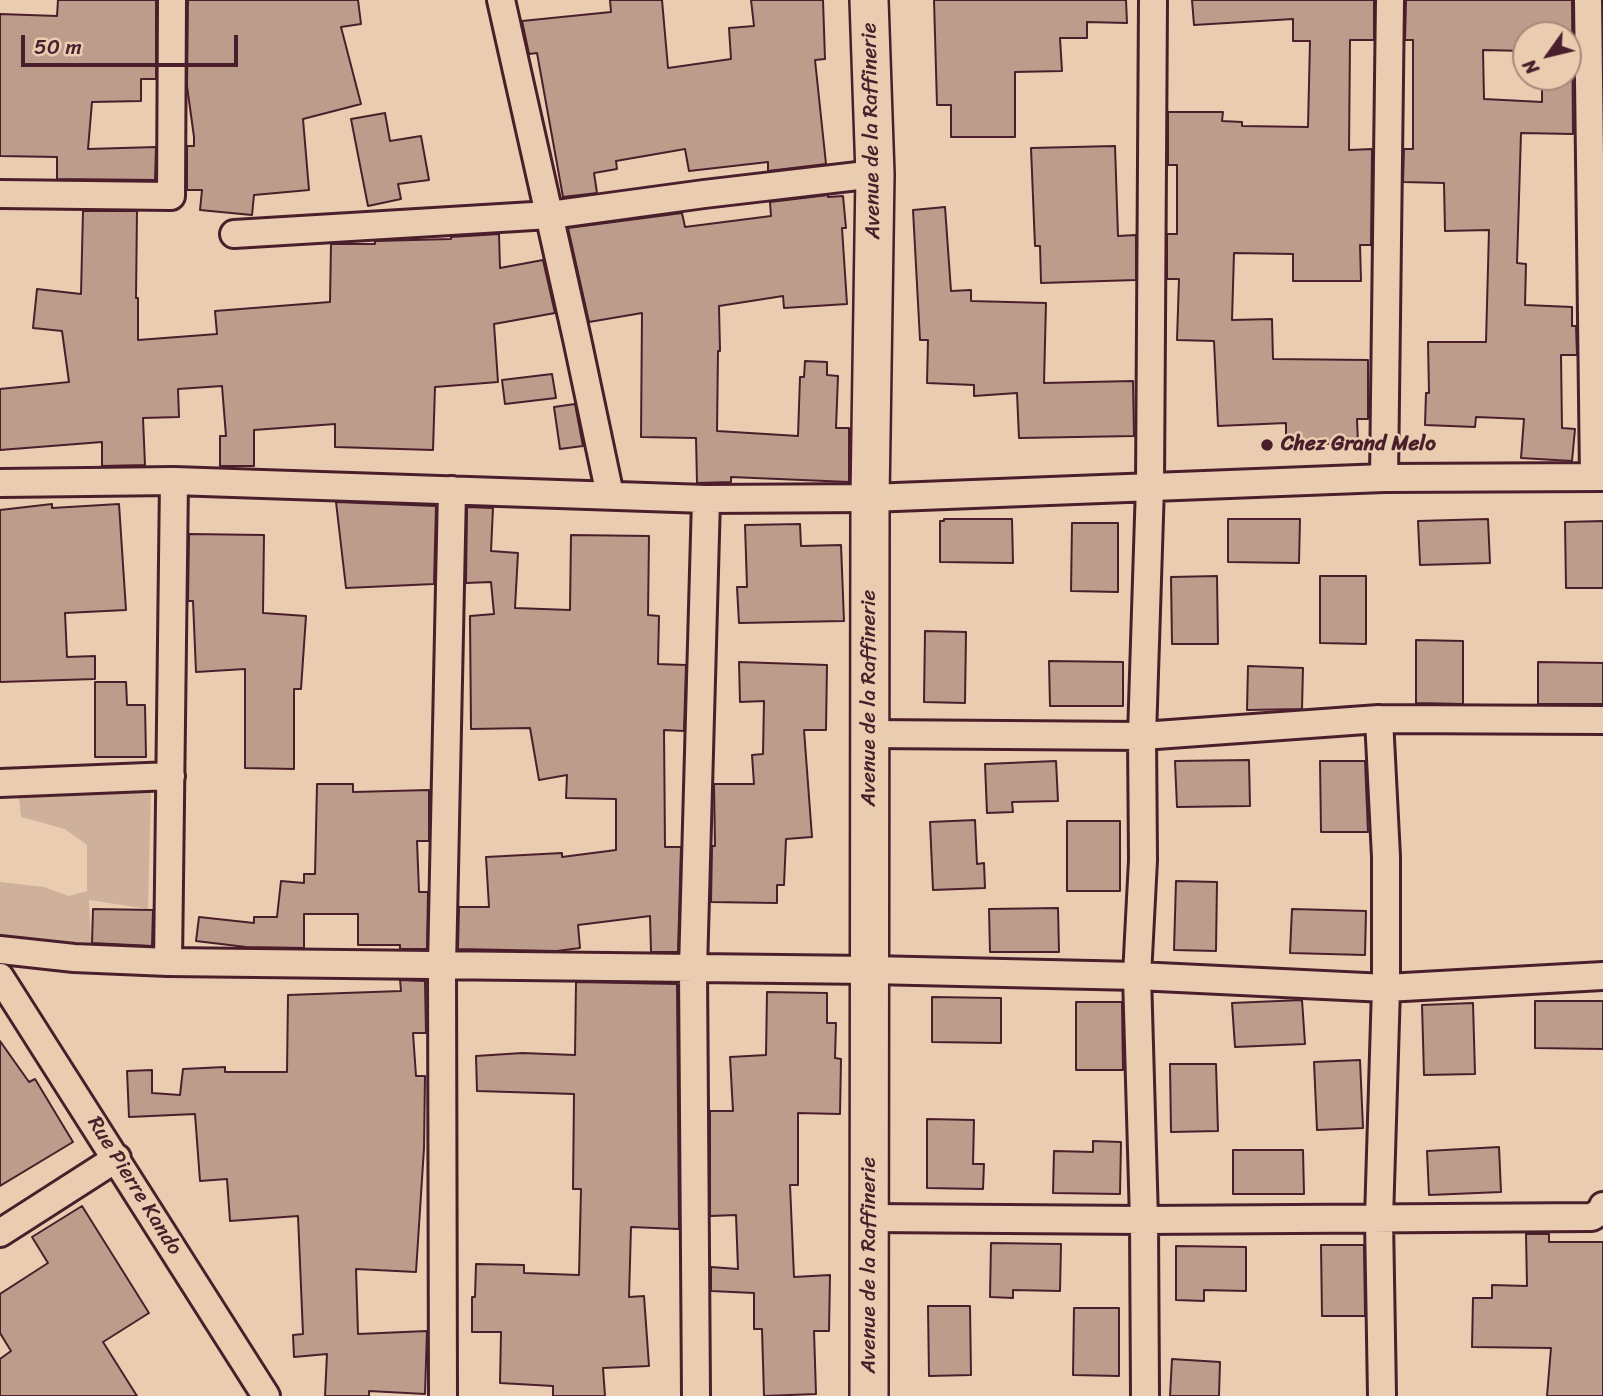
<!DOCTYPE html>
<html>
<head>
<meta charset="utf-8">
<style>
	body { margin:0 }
	#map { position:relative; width:1603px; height:1396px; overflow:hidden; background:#eacdb1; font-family:Sriracha,sans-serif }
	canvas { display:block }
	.north { position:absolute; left:1512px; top:21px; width:70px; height:70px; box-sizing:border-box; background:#eacdb1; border:2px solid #aa877b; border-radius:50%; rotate:236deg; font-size:19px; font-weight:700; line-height:28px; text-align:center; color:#4a1f2b }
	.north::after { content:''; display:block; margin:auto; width:24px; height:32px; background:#4a1f2b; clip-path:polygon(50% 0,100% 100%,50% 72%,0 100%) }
	.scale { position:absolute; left:21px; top:35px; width:217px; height:32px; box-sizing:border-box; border:4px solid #4a1f2b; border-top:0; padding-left:9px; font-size:21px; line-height:24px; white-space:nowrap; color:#4a1f2b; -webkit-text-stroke:5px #eacdb1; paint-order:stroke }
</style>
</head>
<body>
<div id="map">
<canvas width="1603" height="1396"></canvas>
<div class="north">N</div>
<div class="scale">50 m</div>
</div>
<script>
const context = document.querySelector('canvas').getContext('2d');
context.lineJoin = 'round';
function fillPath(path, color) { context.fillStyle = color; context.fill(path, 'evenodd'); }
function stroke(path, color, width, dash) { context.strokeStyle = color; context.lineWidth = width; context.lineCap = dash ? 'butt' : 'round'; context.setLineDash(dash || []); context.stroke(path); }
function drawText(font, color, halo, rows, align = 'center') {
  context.font = font + ' Sriracha,sans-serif'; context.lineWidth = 5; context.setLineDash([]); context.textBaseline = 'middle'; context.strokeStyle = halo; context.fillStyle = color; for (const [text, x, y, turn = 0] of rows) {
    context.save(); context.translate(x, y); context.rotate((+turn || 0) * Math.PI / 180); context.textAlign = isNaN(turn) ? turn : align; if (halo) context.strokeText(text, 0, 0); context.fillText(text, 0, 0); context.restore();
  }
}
fillPath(new Path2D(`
	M91,788L151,791L148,909L89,900L92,956L5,941L0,936V882L44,887L69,896L87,891V845L65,829L21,817L19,798Z`), '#cfb19b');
const building = new Path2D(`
	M58,0H156V79H141V101L92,102L88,149L156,147L155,180L57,179V157L0,156V14L57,16Z
	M188,0H358L361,24L341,27L361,104L303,119L309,190L254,195L252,215L200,210L202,190H187V146H194V137L187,86Z
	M610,0H662L668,68L731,59L729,28L754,26L751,0H823L825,59L815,60L826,164L768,171V162L689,171L685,149L616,161L617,169L594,173L597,193L563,197L537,53L529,54L522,21L611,12Z
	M934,0H1126L1127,23L1087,22V38H1060L1062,71L1015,72V137H951V105H937Z
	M1192,0H1374V40H1350L1349,150L1372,149L1371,245H1360L1361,281H1293V254L1234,253L1232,320L1272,319L1273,359L1368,360V419H1357L1358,444H1286V423L1218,426L1214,341L1177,340L1179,279H1167V234H1177V165H1168V112H1223L1222,121L1242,122V126L1308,127L1310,41H1293V19L1194,25Z
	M1406,0H1572L1573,134L1521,133L1517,263L1526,264L1525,305L1572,307V326H1576L1577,355H1561L1562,428L1575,429L1572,461L1521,458L1524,419L1476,417L1475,427L1425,425L1426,393H1429L1428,342H1486L1489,230L1445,231L1444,183L1403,182L1404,149H1413V40H1405ZM1526,35H1568V77H1542V102L1484,99L1483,50L1526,51Z
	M385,113L390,141L421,136L429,180L398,184L401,199L368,206L351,119Z
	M1115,146L1118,236L1136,235V280L1041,283L1040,246H1035L1031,148Z
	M828,195V197L843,196L846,228H842L847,304L784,308L783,296L719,306L720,351H718L717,431L798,436L800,377H804L805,361L827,362V375L838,376L836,428H849V482L731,477V482L697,483L696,438L641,437L642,313L589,322L568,228L682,213L685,227L771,216L770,202Z
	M945,207L951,291L971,290V301L1046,303L1044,383L1133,381L1134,436L1019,438L1017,393L974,396V385L927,383L928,340H920L913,210Z
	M83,211H137L136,298H138V340L217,334L215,311L330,302L331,244H375V241L451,239V237L499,234L500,268L543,260L555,313L494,324L498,382L435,387L433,450L335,447V424L254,430V466H220V436H226L222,386L178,389L179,417L143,418L145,465L102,466V442L0,450V389L69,382L62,331L33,328L37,289L81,294Z
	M552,374L556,398L505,404L502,380Z
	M575,404L583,446L560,449L554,407Z
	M336,502L436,506L434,584L346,588Z
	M52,504V508L119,504L126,610L65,613L67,657L95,656V679L0,682V510Z
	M467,507L493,508L491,551L518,553L515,608L570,610L571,535L649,536L648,615L659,616L658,664L686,665L684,731L664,730L665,847H681L678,952H651L650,916L578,925L580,948L557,951L458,949L459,907H489L486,857L562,853V857L616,850V799L566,798L567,775L539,780L530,728L471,729L470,616L494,614L491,582L466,583Z
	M944,519H1012L1013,563L940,562V521H944Z
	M1228,519H1300L1299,563L1228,562Z
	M1488,519L1490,563L1420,565L1418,521Z
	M1603,521V588H1566L1565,522Z
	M1072,523H1118V592L1071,591Z
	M800,524L801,546L841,545L844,621L739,623L737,587H747L745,525Z
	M189,534L264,535L263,613L306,616L301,689H294V769L245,768V669L196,672L193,601H188Z
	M1217,576L1218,644H1172L1171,577Z
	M1320,576H1366V644L1320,643Z
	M925,631L966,632L965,703L924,702Z
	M1416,640L1463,641V704L1416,703Z
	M1049,661L1123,662V706H1050Z
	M739,662L827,665L826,730H804L812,837L786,839L784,885H777V903L711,902L712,846H715L714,784H754L752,755L763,754L764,701L740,702Z
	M1538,662L1603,663V704H1538Z
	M1248,666L1303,668L1302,709L1247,710Z
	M95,682H126L127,705H145L146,757H95Z
	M1249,760L1250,806L1177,807L1175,761Z
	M1056,761L1058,801L1012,802L1013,812L987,813L985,764Z
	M1320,761H1365L1368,832H1321Z
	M317,784H353V792L429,790V841H417L419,892H428L427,949H400V945H358V914H304V948L246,947L196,941L199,917L254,923V917H277L281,881L304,883V874H315Z
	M975,820L977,864L984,863L985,888L933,890L930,822Z
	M1067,821H1120V891H1067Z
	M1176,881L1217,882L1216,951L1174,950Z
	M1058,908L1059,952H990L989,909Z
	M93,909L153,910L152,946L92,943Z
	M1292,909L1366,911L1365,955L1290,953Z
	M400,980L425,981L426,1033H413L416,1076H425L424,1148L416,1272L356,1269L358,1334L427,1331L425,1394L369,1391V1396H325L327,1354L294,1357L293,1335L303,1334L298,1216L230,1221L227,1179L200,1181L195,1114L129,1117L127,1071L152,1070V1093L180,1095L183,1069L225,1067V1072H287L288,995L401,991Z
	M576,982L677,984L679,1229L631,1227L629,1297L644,1296L649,1366L603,1368L605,1396H553V1386L500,1383L501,1332H472V1297H475L476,1264L524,1265V1273L579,1275L581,1189H573L574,1094L477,1091L476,1056L522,1053L575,1055Z
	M767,992L827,993V1023H836L835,1058L841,1059L840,1114L798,1113V1185H790L794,1277L830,1275L829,1331H814L816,1394L764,1396L762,1329H754V1293L711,1291V1267L738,1269L736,1215L710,1216V1111H733L730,1057L766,1055Z
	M932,997L1001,998V1043L932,1042Z
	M1302,1000L1305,1044L1235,1047L1232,1003Z
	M1535,1001H1603V1049L1535,1048Z
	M1076,1002H1122L1123,1070H1076Z
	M1473,1003L1475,1074L1424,1075L1422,1005Z
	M0,1041L29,1082L35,1079L73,1142L0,1186Z
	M1360,1060L1363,1128L1317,1130L1314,1062Z
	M1170,1064H1216L1218,1131L1171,1132Z
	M927,1119L974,1120L973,1164H984L983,1189L927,1188Z
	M1093,1141L1121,1142L1120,1194L1053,1193L1054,1151L1093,1152Z
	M1499,1147L1501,1192L1429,1195L1427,1151Z
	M1233,1150H1303L1304,1194H1233Z
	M82,1206L149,1313L103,1342L137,1396H0V1359L11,1351L0,1333V1294L48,1263L32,1237Z
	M1526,1234H1549V1242H1603V1396H1547L1551,1348L1472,1347L1473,1298H1492V1285L1527,1286Z
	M991,1243L1061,1244L1060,1291L1013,1290V1298L990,1297Z
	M1321,1245H1364L1365,1316H1322Z
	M1176,1246L1246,1247V1291L1204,1290V1301L1176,1300Z
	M928,1306H970L971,1375L929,1376Z
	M1074,1308H1119V1376L1073,1375Z
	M1172,1359L1220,1362L1219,1396H1170Z`);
fillPath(building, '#bd9c8c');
stroke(building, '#4a1f2b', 2);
const street = new Path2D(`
	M501,0L577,339L610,495
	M1588,0L1594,477
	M0,194L171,196L172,0
	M234,234L550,215L704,194L875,174
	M1384,478L1390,0
	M0,483L174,481L706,499L870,498L1384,478L1603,477
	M1379,719L1386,857V988L1379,1219L1382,1396
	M870,734L1142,736L1379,719L1603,720
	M0,783L171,776
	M0,950L74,958L168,962L871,970L1137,976L1386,988L1603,976
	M168,962L174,481
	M0,977L266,1396
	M870,1218L1144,1220L1592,1217L1601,1211L1603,1206
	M0,1233L117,1158
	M443,1396L442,966L452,490
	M696,1396L693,969L706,499
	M1145,1396L1144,1220L1137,976L1143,860L1142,736L1150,486L1153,0`);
const secondary = new Path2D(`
	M869,0L875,174L870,498L869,1396`);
stroke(street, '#4a1f2b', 32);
stroke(secondary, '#4a1f2b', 42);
stroke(street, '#eacdb1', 26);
stroke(secondary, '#eacdb1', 37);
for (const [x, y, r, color] of [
	[1267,445,7,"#4a1f2b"]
]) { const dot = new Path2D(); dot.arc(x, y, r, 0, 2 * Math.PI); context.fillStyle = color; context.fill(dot); stroke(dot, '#eacdb1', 2.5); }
drawText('21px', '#4a1f2b', '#eacdb1', [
	["Avenue de la Raffinerie",872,131,-91],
	["Avenue de la Raffinerie",870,698,-90],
	["Rue Pierre Kando",134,1186,58],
	["Avenue de la Raffinerie",870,1265,-90]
]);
drawText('bold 21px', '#4a1f2b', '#eacdb1', [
	["Chez Grand Melo",1281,445]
], 'left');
</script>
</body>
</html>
